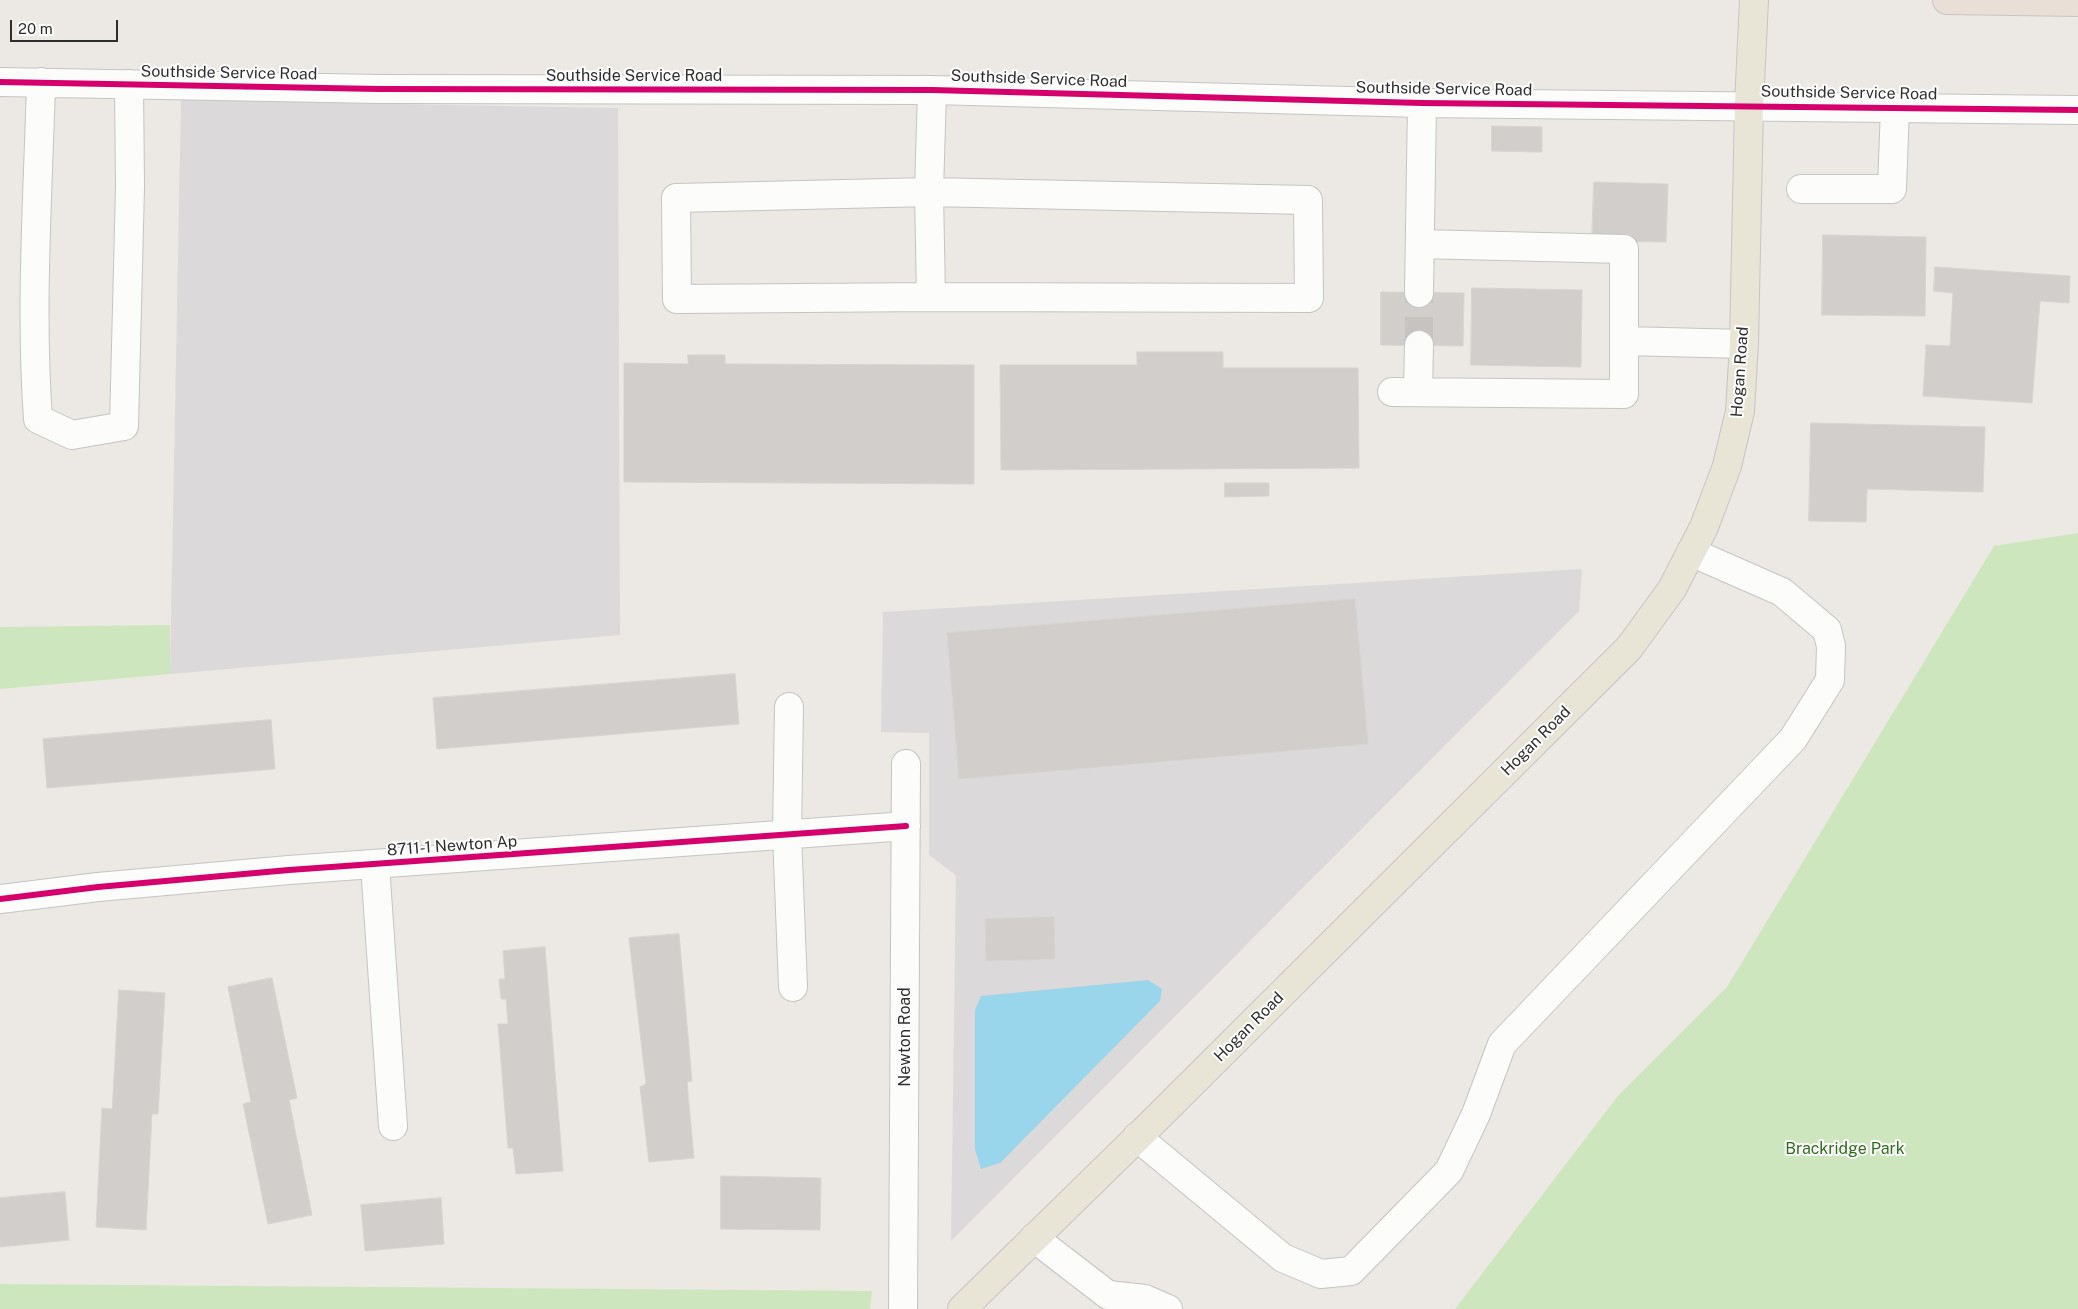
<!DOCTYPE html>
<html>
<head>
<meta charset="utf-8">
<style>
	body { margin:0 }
	#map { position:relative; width:2078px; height:1309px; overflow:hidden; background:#ece8e4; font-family:"Public Sans",sans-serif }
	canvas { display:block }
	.scale { position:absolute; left:10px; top:20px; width:108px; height:22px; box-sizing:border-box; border:2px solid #2e2e2e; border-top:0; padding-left:6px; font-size:15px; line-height:18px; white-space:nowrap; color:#2e2e2e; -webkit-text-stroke:4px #fff; paint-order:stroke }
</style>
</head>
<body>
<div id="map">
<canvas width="2078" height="1309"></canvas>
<div class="scale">20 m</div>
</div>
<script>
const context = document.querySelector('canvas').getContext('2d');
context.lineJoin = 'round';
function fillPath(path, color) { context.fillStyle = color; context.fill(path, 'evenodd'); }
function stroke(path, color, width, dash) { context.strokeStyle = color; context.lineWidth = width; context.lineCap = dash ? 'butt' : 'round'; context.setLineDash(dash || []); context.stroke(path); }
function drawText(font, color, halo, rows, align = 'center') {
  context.font = font + ' "Public Sans",sans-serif'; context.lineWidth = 4; context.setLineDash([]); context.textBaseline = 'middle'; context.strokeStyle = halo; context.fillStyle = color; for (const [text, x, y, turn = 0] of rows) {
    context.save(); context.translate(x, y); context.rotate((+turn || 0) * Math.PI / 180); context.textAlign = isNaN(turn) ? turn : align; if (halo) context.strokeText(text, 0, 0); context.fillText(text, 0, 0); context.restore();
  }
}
fillPath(new Path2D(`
	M181,100L618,108L620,635L170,674Z
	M1582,569L1579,611L951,1241L956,875L929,855V733L881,732L883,612Z`), '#dcd9db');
fillPath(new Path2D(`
	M2078,533V1309H1455L1617,1097L1727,987L1994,546Z
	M170,625V674L0,689V627Z
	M0,1284L872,1291L870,1309H0Z`), '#cee6be');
fillPath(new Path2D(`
	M1148,980L1162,989L1160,1001L1000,1163L981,1169L975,1149V1010L981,996Z`), '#99d6ec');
const building = new Path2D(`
	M1492,126L1542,127V152L1492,151Z
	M1594,182L1668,184L1666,242L1592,241Z
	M1823,235L1926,237L1925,316L1822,315Z
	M1935,267L2070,276L2069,303L2040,301L2032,403L1923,396L1926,345L1950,346L1953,293L1934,291Z
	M1472,288L1582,290L1581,367L1471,365Z
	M1381,292L1464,293L1463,346L1381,345Z
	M1137,352H1223V368H1358L1359,468L1001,470L1000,365H1137Z
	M688,355H725V364L974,365V484L624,482V363L688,364Z
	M1811,423L1985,427L1983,492L1867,489L1866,522L1809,521Z
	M1225,483H1269V496L1225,497Z
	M1355,599L1368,744L959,779L947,633Z
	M735,674L739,724L437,749L433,698Z
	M271,720L275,769L47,788L43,739Z
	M1054,917L1055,959L986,961L985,919Z
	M679,934L692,1081L687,1082L694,1158L649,1162L640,1087L646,1084L629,938Z
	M545,947L563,1171L516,1174L513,1148H508L498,1024H508L506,999H501L499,979H505L503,951Z
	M272,978L297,1098L289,1100L312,1215L268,1224L243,1104L251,1102L228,987Z
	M119,990L165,993L158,1114H152L146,1230L96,1227L102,1108L112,1109Z
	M721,1176L821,1178L820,1230L721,1229Z
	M65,1192L69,1240L0,1247V1198Z
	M441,1198L444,1244L365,1251L361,1205Z`);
fillPath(building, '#d1cecb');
stroke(building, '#d7d4d0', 1);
stroke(new Path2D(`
	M1419,345V293`), '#c6c3c0', 28, [28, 14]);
const minor = new Path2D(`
	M0,82L379,89L932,90L1422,103L2078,110
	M41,82C38,194 30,307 38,419L72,435L124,426L130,187L129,84
	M1801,189H1892L1895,107
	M1420,244L1624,249V341L1744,344
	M1419,293L1422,103
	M931,297L677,299L676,198L929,192L1308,200L1309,298L931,297L929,192L932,90
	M1392,392L1624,394V341
	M1418,392L1419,345
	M789,707L787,834L793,987
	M375,865L393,1126
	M0,899L98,887L289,870L906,826
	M1137,1137L1283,1258L1321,1274L1351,1271L1449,1171L1476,1114L1502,1044L1793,739L1830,680L1831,646L1827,630L1782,592L1691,552
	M1034,1238L1108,1295L1145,1299L1168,1309
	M903,1309L906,764`);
const major = new Path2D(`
	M962,1309L1147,1128L1629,648L1672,589L1704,527L1727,466L1740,411L1744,344L1749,105L1754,0`);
const highway = new Path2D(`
	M1947,0L2078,2`);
stroke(minor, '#c5c4c5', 30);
stroke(major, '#c6c5c4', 30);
stroke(highway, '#c6c5c4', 30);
stroke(minor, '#fcfcfb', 28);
stroke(major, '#e8e4d6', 28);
stroke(highway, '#eadfd6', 28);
stroke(new Path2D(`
	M0,82L379,89L932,90L1422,103L2078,110
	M0,899L98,887L289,870L906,826`), '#d6006c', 6);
drawText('16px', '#2e2e2e', '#fff', [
	["Southside Service Road",229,73,1],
	["Southside Service Road",634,76],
	["Southside Service Road",1039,79,2],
	["Southside Service Road",1444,89,1],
	["Southside Service Road",1849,93,1],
	["Hogan Road",1740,372,-86],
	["Hogan Road",1536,741,-45],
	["8711-1 Newton Ap",452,846,-4],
	["Hogan Road",1249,1027,-45],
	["Newton Road",905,1037,-90]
]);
drawText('16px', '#2c6e1b', '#fff', [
	["Brackridge Park",1845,1149]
]);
</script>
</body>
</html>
